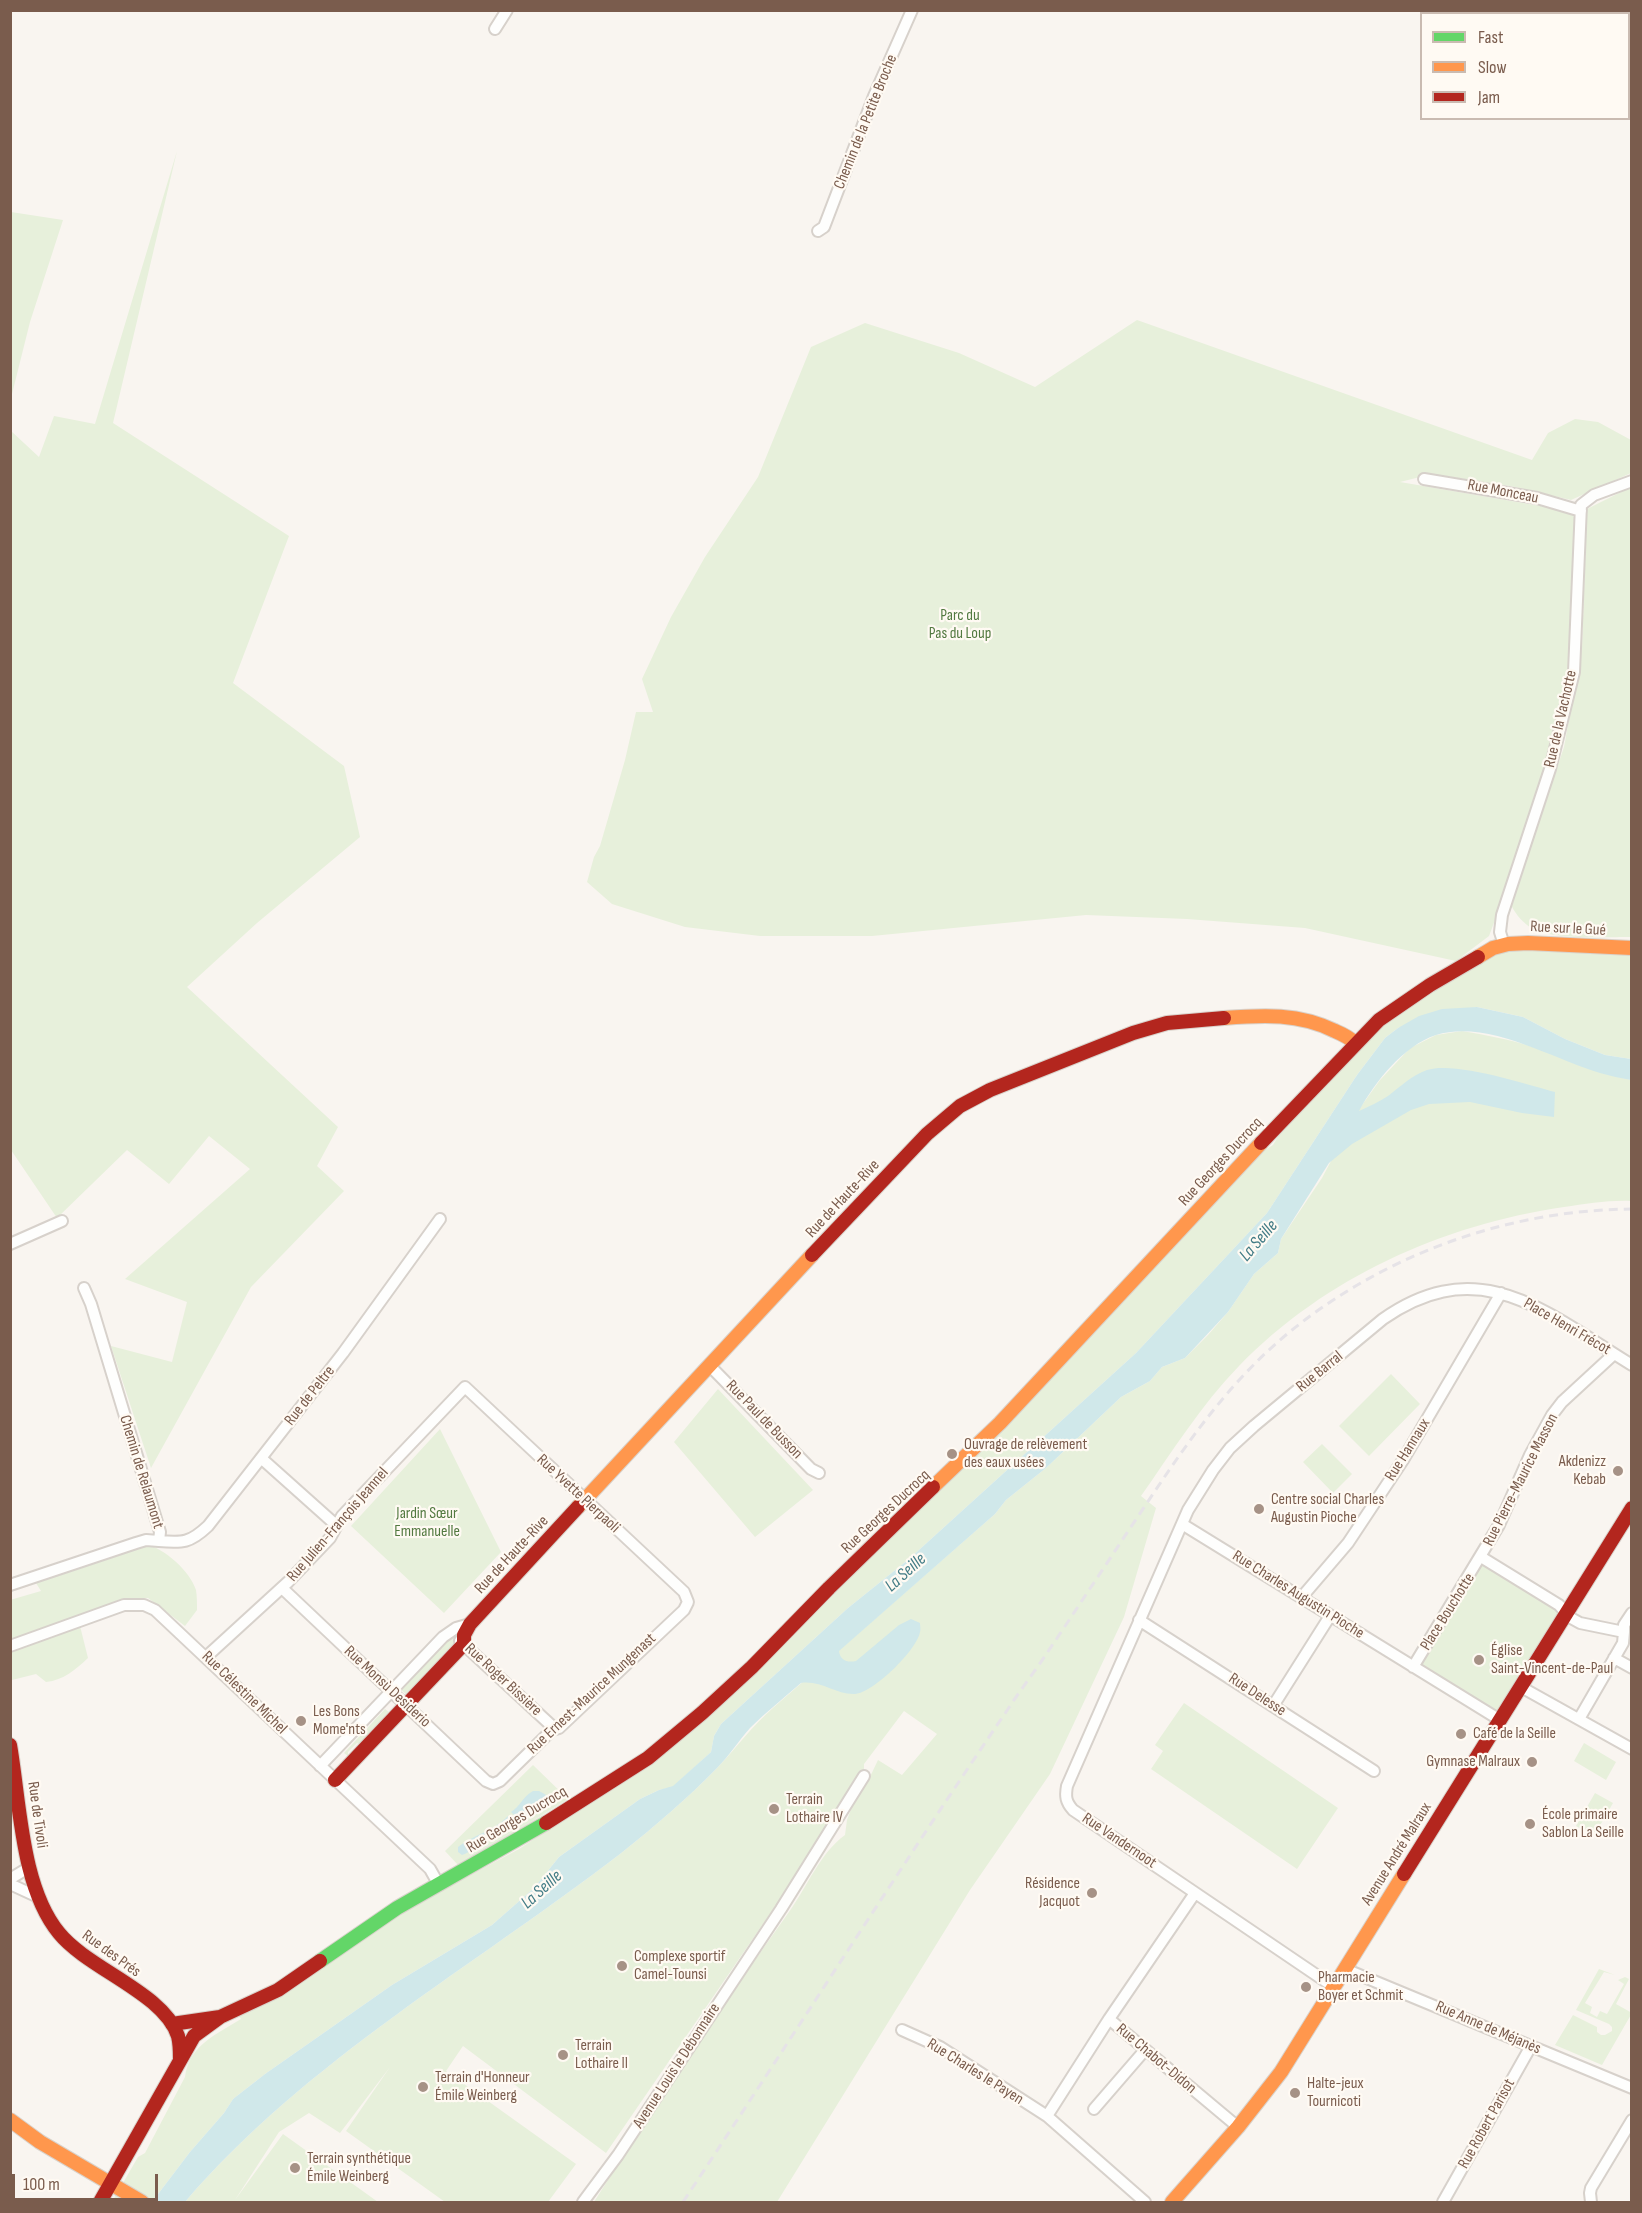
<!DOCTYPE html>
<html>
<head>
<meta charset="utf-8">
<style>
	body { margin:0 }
	#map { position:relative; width:1642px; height:2213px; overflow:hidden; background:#f9f5f0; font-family:"Sofia Sans Condensed",sans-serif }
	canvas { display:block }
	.frame { position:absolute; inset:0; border:12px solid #7a5c4d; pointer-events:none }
	.legend { position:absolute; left:1420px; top:12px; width:210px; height:108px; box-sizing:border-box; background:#fffaf3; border:2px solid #cabbb1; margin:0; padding:8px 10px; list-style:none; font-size:18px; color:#7a5c4d }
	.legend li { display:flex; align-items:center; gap:12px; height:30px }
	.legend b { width:30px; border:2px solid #cabbb1 }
	.scale { position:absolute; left:12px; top:2174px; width:146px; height:27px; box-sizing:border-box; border:3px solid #7a5c4d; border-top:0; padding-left:8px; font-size:18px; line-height:21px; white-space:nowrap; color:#7a5c4d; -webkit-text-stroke:4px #fffaf3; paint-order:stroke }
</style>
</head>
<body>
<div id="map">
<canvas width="1642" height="2213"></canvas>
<div class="frame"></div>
<ul class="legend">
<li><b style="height:8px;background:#63d668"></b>Fast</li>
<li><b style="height:8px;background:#ff974d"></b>Slow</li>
<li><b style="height:8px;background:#b3261e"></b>Jam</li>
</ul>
<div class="scale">100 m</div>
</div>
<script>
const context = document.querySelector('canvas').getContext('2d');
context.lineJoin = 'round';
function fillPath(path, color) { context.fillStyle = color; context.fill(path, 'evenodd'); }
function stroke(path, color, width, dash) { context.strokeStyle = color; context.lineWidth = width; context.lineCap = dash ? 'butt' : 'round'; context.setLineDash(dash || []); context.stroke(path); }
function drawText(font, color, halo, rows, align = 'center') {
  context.font = font + ' "Sofia Sans Condensed",sans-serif'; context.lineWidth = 4.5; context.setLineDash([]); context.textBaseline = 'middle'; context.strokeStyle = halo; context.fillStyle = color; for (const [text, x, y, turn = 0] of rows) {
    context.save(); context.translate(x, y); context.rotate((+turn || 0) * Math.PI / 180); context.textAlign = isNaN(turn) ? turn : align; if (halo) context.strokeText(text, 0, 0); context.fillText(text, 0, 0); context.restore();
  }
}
fillPath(new Path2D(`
	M177,151L113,423L289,536L233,683L344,766L360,837L257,923L187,987L338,1127L317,1166L344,1191L251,1287L151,1468L111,1346L172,1362L187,1302L125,1279L250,1169L209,1136L169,1184L127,1150L57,1218L11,1150L10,430L39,457L54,416L95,424Z
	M11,212L63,220L30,322L11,398Z
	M1137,320L1532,460L1548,433L1575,419L1598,422L1631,440V473L1571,500L1515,487L1432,474L1400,482L1570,511L1576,520L1570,668L1560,713L1513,872L1489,936L1456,961L1305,928L1187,919L1086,915L872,936H760L685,927L612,904L587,882L594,857L600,846L625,760L636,712H653L642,679L671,617L705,557L758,477L811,347L865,323L959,353L1035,387Z
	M1631,487V937C1607,937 1554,940 1533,929C1524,924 1516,915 1511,905L1564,747L1582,647L1587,509Z
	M1521,947L1631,950V1059L1605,1055L1565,1039L1523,1017L1477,1007L1398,1028L1385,1038L1357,1075L1267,1213L1136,1353L909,1559L848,1608L721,1724L714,1736L711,1752L673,1787L659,1790L640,1799L559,1857L534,1888L492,1925L392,1985L265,2074L233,2099L224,2113L190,2152L152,2202H112L138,2157L145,2153L185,2077C189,2045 217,2034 241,2019L239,2016L413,1906L519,1849L668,1750L1260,1153L1273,1145L1280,1133L1340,1064L1412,1000L1498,951Z
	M1462,1031C1485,1035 1508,1039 1530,1046C1565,1058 1596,1072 1631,1080V1201C1609,1200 1586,1204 1564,1207C1442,1225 1326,1277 1239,1366C1201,1405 1172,1452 1141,1496L1156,1508L1124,1617L1050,1774L970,1890L777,2202H594C656,2103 721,2007 789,1912C807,1887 820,1853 845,1835L847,1820L863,1777L868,1781L878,1760L902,1775L937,1734L904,1711L864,1764V1776L861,1774L774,1908L606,2153L463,2046L446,2071L576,2164L548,2202H445L346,2131L390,2067L340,2133L309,2113L279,2132L235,2200L283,2134L378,2202H185C307,2060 473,1967 620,1854C654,1827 688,1798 718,1767C738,1746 752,1726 774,1707L995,1514L1006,1500L1046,1468L1121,1397L1150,1381L1162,1367L1185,1358L1208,1335L1228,1312L1254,1274L1278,1253L1281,1239L1322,1178L1357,1112L1380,1080L1410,1048L1436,1035Z
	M1391,1374L1420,1404L1369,1456L1339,1426Z
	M718,1389L813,1490L755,1537L674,1442Z
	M440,1429L501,1552L444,1613L351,1526Z
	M1322,1444L1352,1474L1333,1493L1303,1462Z
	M146,1544C165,1549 190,1571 196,1590C197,1596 197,1604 197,1610L185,1626L148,1598H128L78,1618L88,1658C75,1670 64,1680 46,1682L36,1674L12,1680L10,1600L41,1591L36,1583L51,1576Z
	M1481,1557L1562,1607L1500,1720L1413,1667Z
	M451,1637L456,1642L408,1696L400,1689L446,1638Z
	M1184,1703L1338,1808L1297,1869L1151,1769L1163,1751L1155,1745Z
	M385,1709L389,1712L359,1744L357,1743L348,1752V1756L344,1753Z
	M1584,1743L1616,1762L1606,1780L1574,1761Z
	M533,1765L568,1799L493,1846L458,1865L445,1851Z
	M1595,1793L1613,1803L1594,1836L1576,1826Z
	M1599,1969L1615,1975L1604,1972L1585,2003L1592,2007L1590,2013L1597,2017L1600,2011L1607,2014L1624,1984L1618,1980L1625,1977L1629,1979L1616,2004L1632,2013L1602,2065L1555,2045L1573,2015L1597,2027V2032L1601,2035H1605L1612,2031V2027L1609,2024L1576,2010Z`), '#e7f0db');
fillPath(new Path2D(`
	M1477,1007L1523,1017L1565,1039L1605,1055L1631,1059V1080C1621,1078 1610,1076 1600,1073C1552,1059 1488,1019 1436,1035C1403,1046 1375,1082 1359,1111C1368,1107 1379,1102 1388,1096C1400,1087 1412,1075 1427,1070C1455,1061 1525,1084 1555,1092L1554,1117L1522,1113L1470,1102L1429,1104L1411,1110L1352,1144L1329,1163L1281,1239L1278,1253L1254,1274L1228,1312L1185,1358L1162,1367L1150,1381L1121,1397L1046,1468L1006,1500L995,1514L839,1651C840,1660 847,1663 856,1661L899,1625L911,1619L920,1623C920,1625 921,1630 920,1632C917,1650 873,1693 855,1694C836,1695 821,1680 801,1683C784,1698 766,1712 750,1728C739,1740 730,1755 718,1767C688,1798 654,1827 620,1854C473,1967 307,2060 185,2202H152L190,2152L224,2113L233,2099L265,2074L392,1985L492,1925L534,1888L559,1857L640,1799L659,1790L673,1786L711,1752L714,1736L721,1724L848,1608L909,1559L1136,1353L1267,1213L1357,1075L1385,1038L1398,1028L1419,1016L1442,1009Z
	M533,1791H539L550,1797L549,1802L545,1808L507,1831C488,1831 480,1849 462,1855L458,1852V1847C473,1835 494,1831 508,1816L512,1819L515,1816L511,1812C520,1807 523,1796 533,1791Z`), '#d0e8ea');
const street = new Path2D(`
	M495,29L507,10
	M818,231L824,227L874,96L912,10
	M1424,479L1537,498L1581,511
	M1504,945L1500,932L1502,915L1550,769L1574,672L1581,505L1594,495L1632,481
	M10,1244L62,1221
	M710,1366L811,1469L819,1473
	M261,1458L336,1525
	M1182,1524L1500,1720
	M159,1541C183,1543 190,1543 208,1526L343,1353L440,1219
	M1481,1557L1559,1605L1571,1618L1580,1623L1624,1632V1625L1632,1613
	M10,1585L136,1543L146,1540L159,1541L160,1532L91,1304L84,1288
	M1301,1598L1348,1543L1403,1460L1501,1293
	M1139,1620L1374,1771
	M460,1641L554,1728
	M10,1646L124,1605H144L155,1610L430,1869L439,1885
	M206,1657L288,1582L330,1538L342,1516L465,1387L684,1592L688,1602L684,1610L559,1728L552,1730L500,1781L493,1784L486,1781L282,1588
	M1614,1658L1632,1668
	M1413,1667L1499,1525L1530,1455L1552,1415L1562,1402L1614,1354
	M1521,1687L1632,1749
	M1273,1706L1330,1616
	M1579,1719L1623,1643L1624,1632
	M320,1766L443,1637L456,1628L470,1624
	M10,1879L28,1868
	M10,1884L38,1897
	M1195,1893L1109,2019L1238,2127
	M1345,1969L1632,2088
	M1334,1987L1073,1810C1066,1802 1065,1797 1067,1786L1188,1510L1213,1470L1230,1448L1254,1426L1383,1319C1480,1251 1547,1313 1632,1365
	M902,2030L940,2047L1047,2116L1145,2202
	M1094,2109L1145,2050
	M1047,2116L1109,2019
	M583,2202L618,2155L781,1909L864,1776
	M1443,2202L1531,2046
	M1591,2202L1590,2193L1591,2188L1632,2120`);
const fast = new Path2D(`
	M320,1961L397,1908L546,1823`);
const slow = new Path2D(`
	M1478,957L1493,948L1508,944L1528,943L1632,948
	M1224,1018C1263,1015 1299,1013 1335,1031C1342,1034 1349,1037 1355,1043
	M933,1487L1000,1423L1261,1143
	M578,1507L812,1255
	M10,2120L40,2142L142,2202
	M1172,2202L1238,2127L1281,2072L1404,1874`);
const jam = new Path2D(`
	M1261,1143L1379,1020L1430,985L1478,957
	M812,1255L927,1134L960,1106L990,1090L1133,1033L1167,1023L1224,1018
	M10,1745C20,1802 21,1887 59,1933C88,1969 164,1993 178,2036C180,2044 180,2051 180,2059
	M335,1780L464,1644V1635L470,1624L578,1507
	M546,1823L648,1758L702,1713L752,1667L829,1588L933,1487
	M1404,1874L1632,1508
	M172,2024L220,2017
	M100,2202L194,2036L220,2017L278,1990L320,1961`);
stroke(street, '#d7d1cb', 14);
stroke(fast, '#d9d2cb', 16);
stroke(slow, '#d9d2cb', 16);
stroke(jam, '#d9d2cb', 16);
stroke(street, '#fefefd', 10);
stroke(fast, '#63d668', 14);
stroke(slow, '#ff974d', 14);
stroke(jam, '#b3261e', 14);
stroke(new Path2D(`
	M683,2202C792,2038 897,1872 1008,1709C1021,1689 1036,1670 1049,1650C1084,1598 1118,1546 1153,1494C1193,1434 1235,1376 1292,1330C1388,1253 1509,1210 1632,1209`), '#e6e3e7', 3, [9, 6]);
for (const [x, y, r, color] of [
	[952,1454,6,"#a69286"],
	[1618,1471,6,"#a69286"],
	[1259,1509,6,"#a69286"],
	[1479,1660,6,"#a69286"],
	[301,1721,6,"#a69286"],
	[1461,1734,6,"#a69286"],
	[1532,1762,6,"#a69286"],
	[774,1809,6,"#a69286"],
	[1530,1824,6,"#a69286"],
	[1092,1893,6,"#a69286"],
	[622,1966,6,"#a69286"],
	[1306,1987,6,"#a69286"],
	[563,2055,6,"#a69286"],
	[423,2087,6,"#a69286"],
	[1295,2093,6,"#a69286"],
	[295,2168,6,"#a69286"]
]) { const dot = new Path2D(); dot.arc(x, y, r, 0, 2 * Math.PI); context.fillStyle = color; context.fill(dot); stroke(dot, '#fffaf3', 2); }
drawText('16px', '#7a5c4d', '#fffaf3', [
	["Chemin de la Petite Broche",866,122,-68],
	["Rue Monceau",1503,492,11],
	["Rue de la Vachotte",1561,719,-77],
	["Rue sur le Gué",1568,929,3],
	["Rue Georges Ducrocq",1221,1162,-47],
	["Rue de Haute-Rive",843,1199,-47],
	["Place Henri Frécot",1567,1327,30],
	["Rue Barral",1320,1372,-39],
	["Rue de Peltre",310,1396,-52],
	["Rue Paul de Busson",764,1420,46],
	["Rue Hannaux",1408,1450,-58],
	["Chemin de Relaumont",141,1472,73],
	["Rue Pierre-Maurice Masson",1521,1480,-63],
	["Rue Yvette Pierpaoli",578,1494,43],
	["Rue Georges Ducrocq",886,1512,-43],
	["Rue Julien-François Jeannel",338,1525,-49],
	["Rue de Haute-Rive",512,1555,-47],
	["Rue Charles Augustin Pioche",1298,1595,32],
	["Place Bouchotte",1448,1612,-58],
	["Rue Roger Bissière",503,1680,43],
	["Rue Monsù Desiderio",387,1687,43],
	["Rue Célestine Michel",244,1693,44],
	["Rue Ernest-Maurice Mungenast",592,1694,-43],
	["Rue Delesse",1257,1695,33],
	["Rue de Tivoli",37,1815,82],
	["Rue Georges Ducrocq",517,1820,-31],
	["Rue Vandernoot",1119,1841,34],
	["Avenue André Malraux",1397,1854,-58],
	["Rue des Prés",111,1954,36],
	["Rue Anne de Méjanès",1488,2028,23],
	["Rue Chabot-Didon",1156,2059,40],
	["Avenue Louis le Débonnaire",677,2066,-57],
	["Rue Charles le Payen",975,2072,32],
	["Rue Robert Parisot",1487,2124,-61]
]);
drawText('16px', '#537a41', '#fffaf3', [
	["Parc du",960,616],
	["Pas du Loup",960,634],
	["Jardin Sœur",427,1514],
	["Emmanuelle",427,1532]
]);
drawText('16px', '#7a5c4d', '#fffaf3', [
	["Ouvrage de relèvement",964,1445],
	["des eaux usées",964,1463],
	["Akdenizz",1606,1462,"right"],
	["Kebab",1606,1480,"right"],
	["Centre social Charles",1271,1500],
	["Augustin Pioche",1271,1518],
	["Église",1491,1651],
	["Saint-Vincent-de-Paul",1491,1669],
	["Les Bons",313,1712],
	["Mome'nts",313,1730],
	["Café de la Seille",1473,1734],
	["Gymnase Malraux",1520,1762,"right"],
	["Terrain",786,1800],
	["Lothaire IV",786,1818],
	["École primaire",1542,1815],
	["Sablon La Seille",1542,1833],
	["Résidence",1080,1884,"right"],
	["Jacquot",1080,1902,"right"],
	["Complexe sportif",634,1957],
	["Camel-Tounsi",634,1975],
	["Pharmacie",1318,1978],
	["Boyer et Schmit",1318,1996],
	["Terrain",575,2046],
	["Lothaire II",575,2064],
	["Terrain d'Honneur",435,2078],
	["Émile Weinberg",435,2096],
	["Halte-jeux",1307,2084],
	["Tournicoti",1307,2102],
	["Terrain synthétique",307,2159],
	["Émile Weinberg",307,2177]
], 'left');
drawText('italic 18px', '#437c86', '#fffaf3', [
	["La Seille",1259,1241,-49],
	["La Seille",906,1573,-42],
	["La Seille",542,1890,-42]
]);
</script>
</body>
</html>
